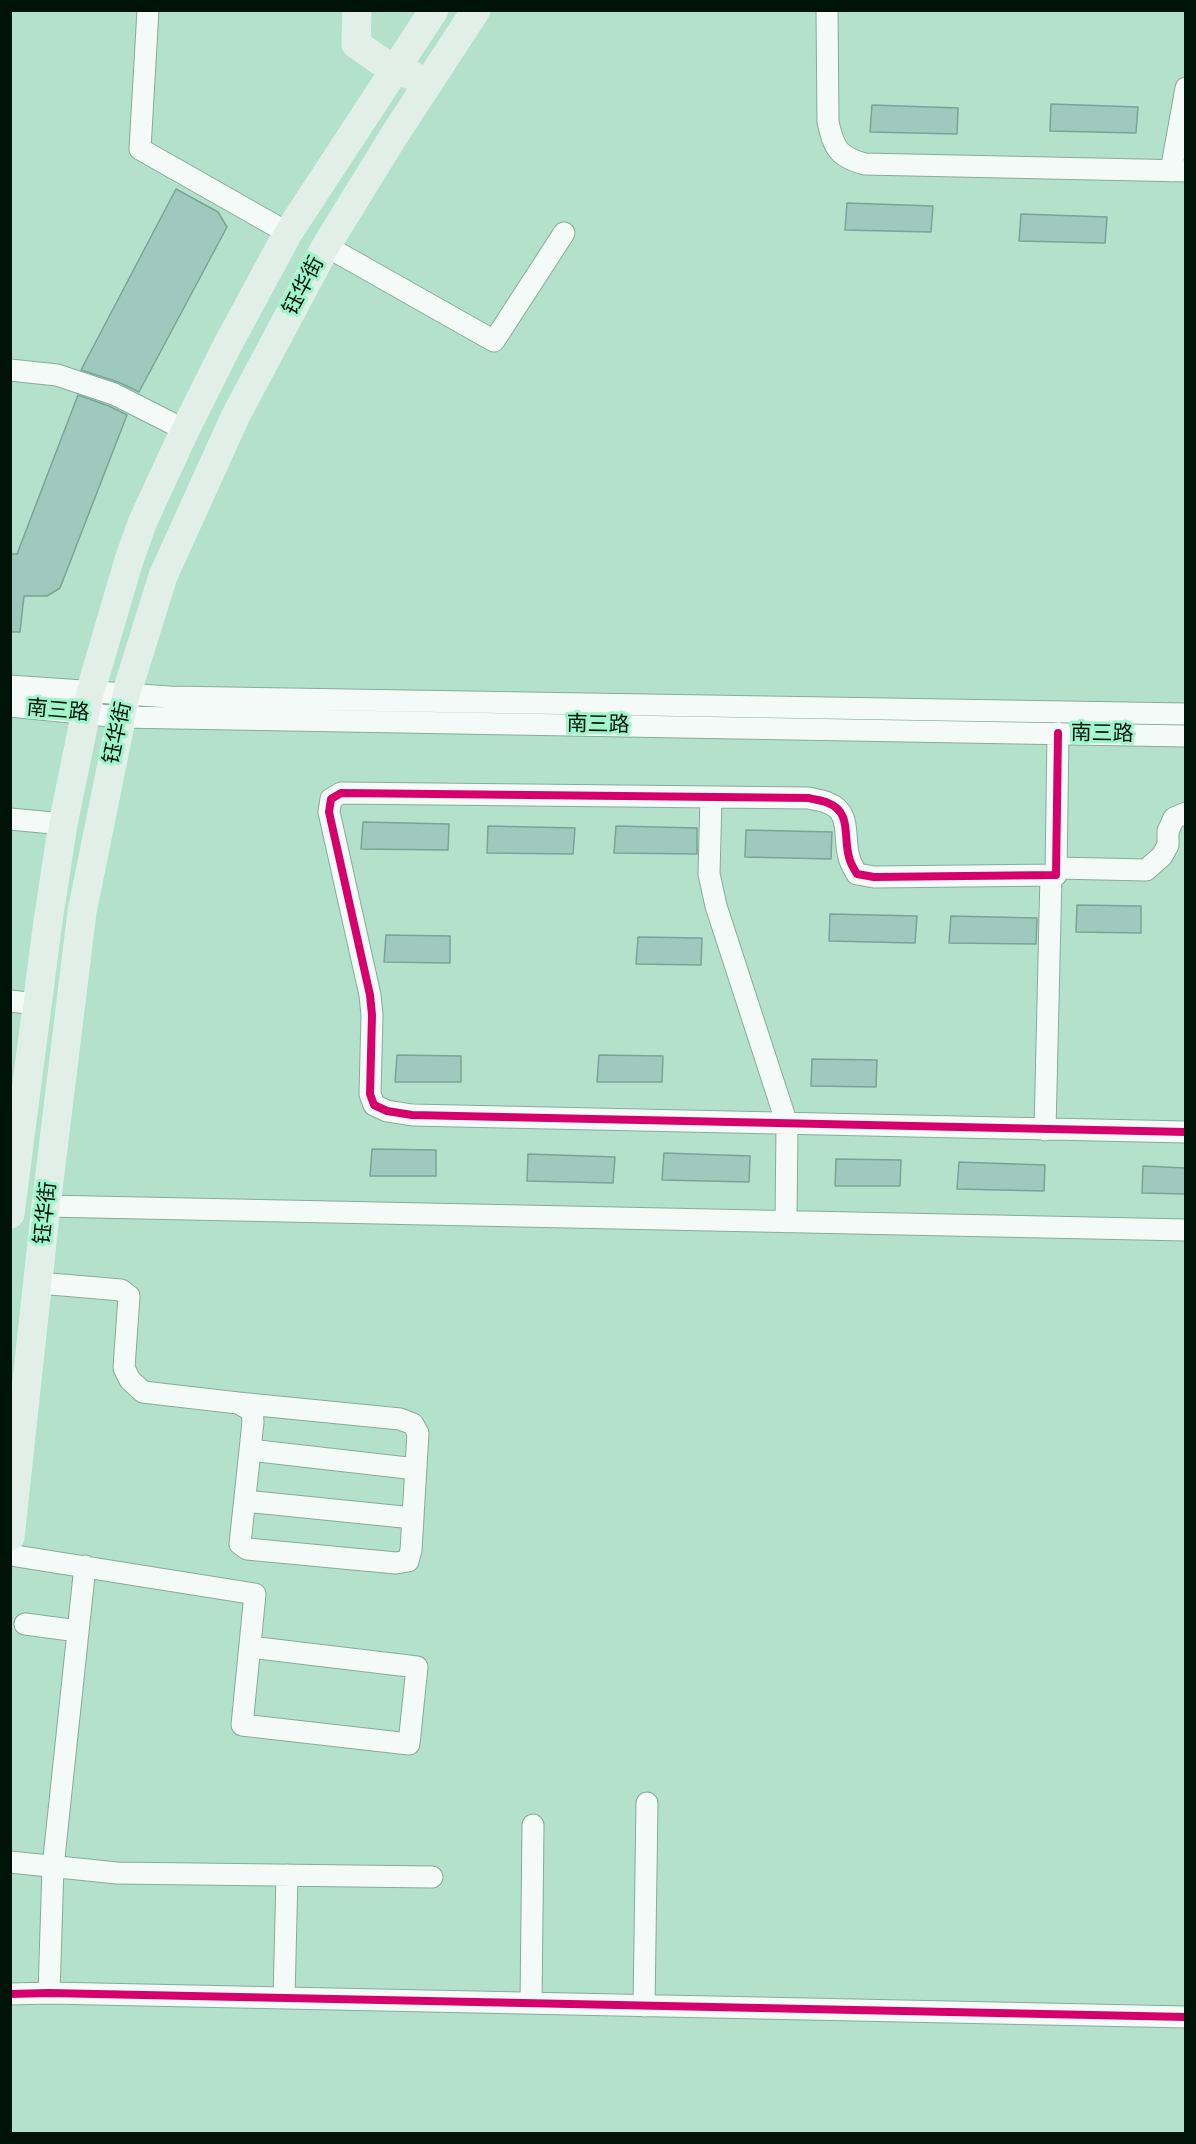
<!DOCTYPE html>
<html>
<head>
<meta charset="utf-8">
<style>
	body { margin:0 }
	#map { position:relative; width:1196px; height:2144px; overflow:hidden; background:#b3e1cb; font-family:"Fira Sans Condensed",sans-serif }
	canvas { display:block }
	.frame { position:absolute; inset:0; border:12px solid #001309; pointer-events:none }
</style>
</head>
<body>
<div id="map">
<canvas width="1196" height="2144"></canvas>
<div class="frame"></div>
</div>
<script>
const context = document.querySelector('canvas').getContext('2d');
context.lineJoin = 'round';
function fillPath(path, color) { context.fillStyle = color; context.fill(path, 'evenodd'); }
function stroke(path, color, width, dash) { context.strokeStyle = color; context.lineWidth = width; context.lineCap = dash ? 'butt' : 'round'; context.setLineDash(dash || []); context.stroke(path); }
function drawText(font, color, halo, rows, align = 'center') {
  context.font = font + ' "Fira Sans Condensed","Noto Sans SC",sans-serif'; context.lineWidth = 6; context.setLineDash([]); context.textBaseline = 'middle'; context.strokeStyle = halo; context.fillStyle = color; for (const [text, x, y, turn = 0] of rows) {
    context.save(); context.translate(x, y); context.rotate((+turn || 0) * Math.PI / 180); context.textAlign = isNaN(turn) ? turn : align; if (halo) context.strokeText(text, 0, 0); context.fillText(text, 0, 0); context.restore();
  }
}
const building = new Path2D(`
	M1051,104L1138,107L1136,133L1050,131Z
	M872,105L958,108L957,134L870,132Z
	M176,189L218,212L227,227L139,392L118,382L81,370Z
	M847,203L933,206L931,232L845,230Z
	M1021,214L1107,217L1105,243L1019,241Z
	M78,395L109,406L127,415L60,588L47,596H24L20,632H10V554H17Z
	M363,822L449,824L448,850L361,849Z
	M488,826L575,828L573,854L487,853Z
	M616,826L697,828V854L614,853Z
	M746,830L832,832L831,859L745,857Z
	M1077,905L1141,906V933L1076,932Z
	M830,914L917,916L915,943L829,941Z
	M951,916L1037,918L1036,944L949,943Z
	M386,935L450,936V963L384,962Z
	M638,937L702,938L701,965L636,964Z
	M397,1055L461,1056V1082H395Z
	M599,1055L663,1056L662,1082H597Z
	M812,1059L877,1060L876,1087L811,1086Z
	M372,1149L436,1150V1176H370Z
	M664,1153L750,1156L749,1182L662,1180Z
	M528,1154L615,1157L613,1183L527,1181Z
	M836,1159L901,1160L900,1186H835Z
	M959,1162L1045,1165L1044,1191L957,1189Z
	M1143,1166L1185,1168V1194L1142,1193Z`);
fillPath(building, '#9fc9bc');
stroke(building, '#79a498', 1.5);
const minor = new Path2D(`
	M148,10L140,149L288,233
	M827,10L828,122C834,148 838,157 865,164L1186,171
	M1171,171L1186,88
	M326,246L494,341L564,233
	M10,370L57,375L114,394L185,430
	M10,686L169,697L1186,714
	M10,706L120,717L1186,736
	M1058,733L1056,875L874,877L857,874C854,869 850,863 849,857C843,837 852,812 828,803C822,800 815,800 809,798L341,793L331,799L329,812L370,995L372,1015L370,1094L374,1105L387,1111L412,1115L1186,1132
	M711,798L709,874L716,906L787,1124L786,1222
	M10,819L63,824
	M1057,868L1146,870L1162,856L1168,845V831L1174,818L1186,813
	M10,1001L37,1004
	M1045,1130L1051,875
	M46,1206L1186,1230
	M39,1283L121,1290L129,1296L124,1368L130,1380L143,1392L238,1403L252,1411L253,1422L240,1544L247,1549L396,1563L408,1561L411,1550L418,1433L413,1424L400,1419L238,1403
	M250,1450L416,1469
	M245,1501L413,1518
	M10,1555L255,1594L242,1725L409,1744L417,1667L250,1647
	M25,1624L78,1631
	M10,1862L117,1873L432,1877
	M49,1993L53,1867L85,1566
	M10,1994L49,1993L1186,2017
	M284,1998L287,1875
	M531,2003L533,1825
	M644,2006L647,1803`);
const major = new Path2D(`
	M357,10L356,44L395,71L412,75
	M10,1214L48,921L63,824L90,693L129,560L143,521L185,430L227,346L288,233L434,10
	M10,1537L46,1206L82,912L126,695L163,576L236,415L326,246L395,134L476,10`);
stroke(minor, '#87ac9b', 23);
stroke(major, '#ddf2e8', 29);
stroke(minor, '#f4faf7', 21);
stroke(major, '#e2efe9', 27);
stroke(new Path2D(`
	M1058,733L1056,875L874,877L857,874C854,869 850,863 849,857C843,837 852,812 828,803C822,800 815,800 809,798L341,793L331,799L329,812L370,995L372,1015L370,1094L374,1105L387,1111L412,1115L1186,1132
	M10,1994L49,1993L1186,2017`), '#d6006c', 8);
drawText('21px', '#001309', '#9ff5cc', [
	["钰华街",304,286,-62],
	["南三路",58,711,5],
	["南三路",598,725,1],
	["钰华街",118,733,-78],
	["南三路",1102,734,1],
	["钰华街",46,1213,-84]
]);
</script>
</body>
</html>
